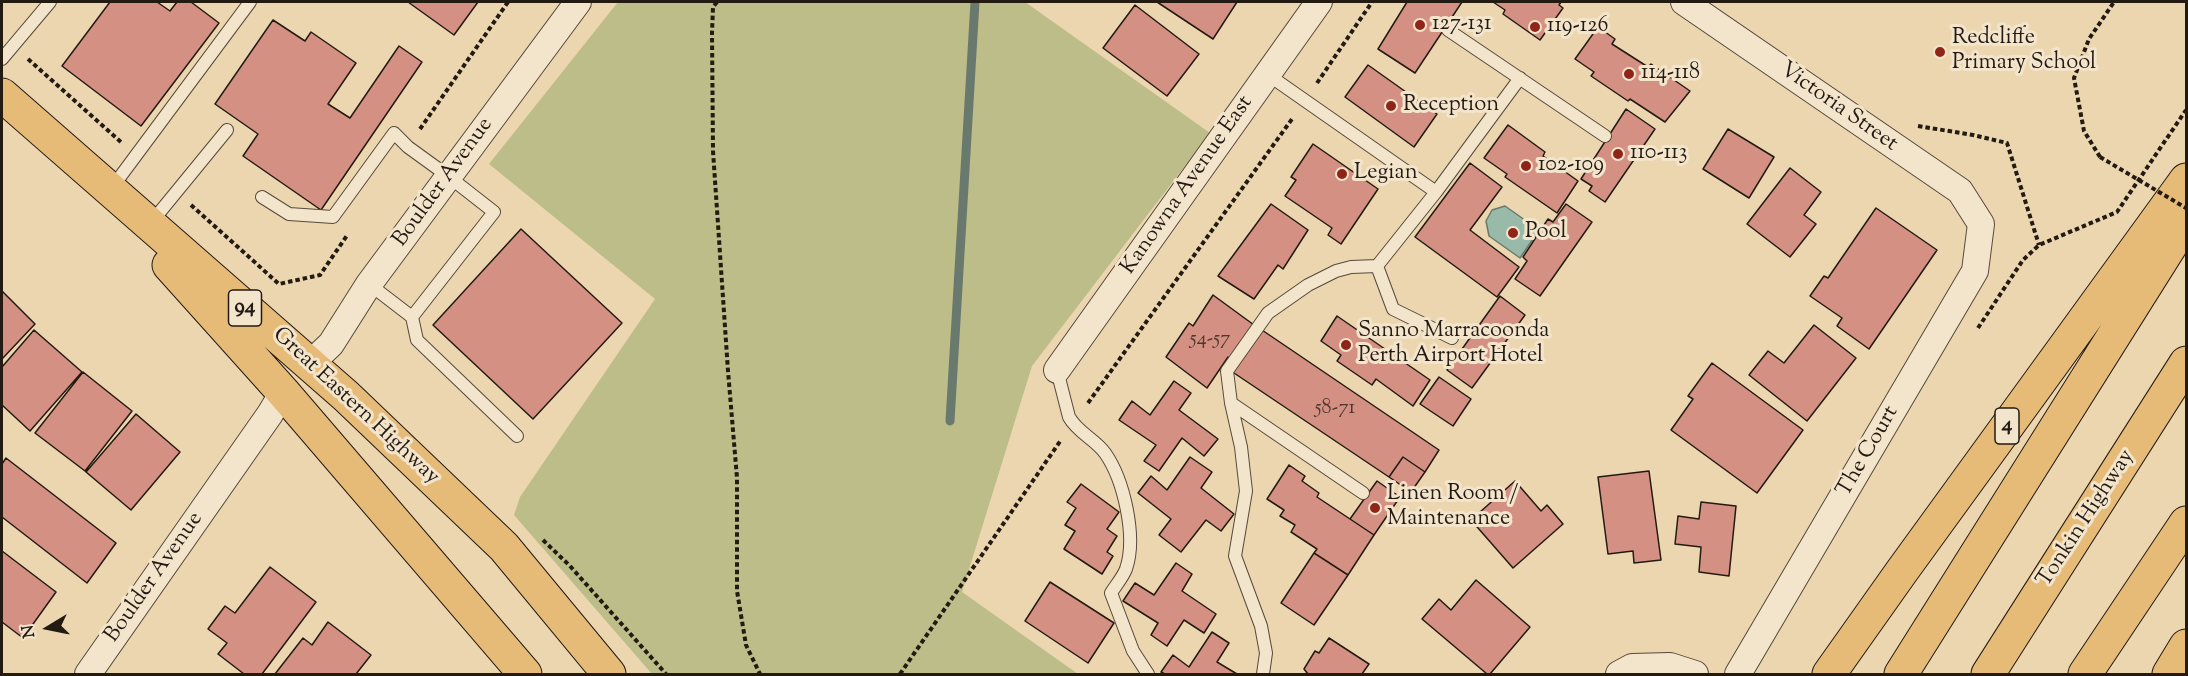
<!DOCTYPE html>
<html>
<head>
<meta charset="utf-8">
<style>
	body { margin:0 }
	#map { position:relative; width:2188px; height:676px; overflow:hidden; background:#ecd6b0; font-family:"Sorts Mill Goudy",serif }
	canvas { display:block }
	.frame { position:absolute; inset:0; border:3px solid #231a12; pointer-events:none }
	.north { position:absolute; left:18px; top:598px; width:60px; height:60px; -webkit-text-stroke:4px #f3e4cc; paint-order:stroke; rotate:260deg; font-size:16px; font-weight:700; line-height:24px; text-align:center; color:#231a12 }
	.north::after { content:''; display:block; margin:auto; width:21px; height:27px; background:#231a12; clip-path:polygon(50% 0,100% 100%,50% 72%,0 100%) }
</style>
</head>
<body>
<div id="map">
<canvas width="2188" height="676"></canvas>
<div class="frame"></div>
<div class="north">N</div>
</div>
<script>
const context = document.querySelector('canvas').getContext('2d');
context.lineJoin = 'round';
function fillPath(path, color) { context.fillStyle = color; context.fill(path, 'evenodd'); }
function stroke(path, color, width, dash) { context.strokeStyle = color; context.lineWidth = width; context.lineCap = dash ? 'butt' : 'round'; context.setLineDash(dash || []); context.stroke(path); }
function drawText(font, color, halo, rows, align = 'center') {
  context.font = font + ' "Sorts Mill Goudy",serif'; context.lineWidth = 6; context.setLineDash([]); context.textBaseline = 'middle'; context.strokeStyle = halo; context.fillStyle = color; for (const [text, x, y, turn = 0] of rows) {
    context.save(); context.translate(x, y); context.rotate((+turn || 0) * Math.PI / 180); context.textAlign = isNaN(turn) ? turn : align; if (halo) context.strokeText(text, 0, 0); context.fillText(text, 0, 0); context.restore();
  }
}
fillPath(new Path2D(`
	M618,2H1025L1210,133L1032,366L962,592L1078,674H652L514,515L520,497L655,299L489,164Z`), '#bcbd88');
const water = new Path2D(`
	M1505,206L1539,230L1520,258L1489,236L1486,221L1492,210Z`);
fillPath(water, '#99b9a9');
stroke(water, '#6a796d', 1.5);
stroke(new Path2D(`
	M950,421L975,2`), '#6a796d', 9);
const building = new Path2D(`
	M110,2H157L170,11L177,2H191L219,23L141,126L62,66Z
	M408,2H478L454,35Z
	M1157,2H1237L1213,39Z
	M1407,2H1462L1415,73L1378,49Z
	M1493,2H1561L1559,5L1563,8L1540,40L1503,14L1505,10Z
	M1135,5L1199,54L1167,96L1103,48Z
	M273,20L305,41L311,32L356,63L328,104L350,118L399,46L422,62L321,210L243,156L258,134L215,104Z
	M1598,27L1615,39L1612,44L1648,67L1651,64L1690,91L1665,122L1630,99L1628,101L1591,76L1594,72L1575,59Z
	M1368,65L1437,114L1414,147L1345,97Z
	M1626,109L1655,129L1605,202L1589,191L1592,186L1581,179Z
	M1508,125L1545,152L1543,156L1578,181L1557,213L1505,177L1507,174L1484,158Z
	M1728,129L1774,157L1749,198L1703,169Z
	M1313,144L1378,189L1341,244L1328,235L1332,228L1285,196L1296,180L1291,177Z
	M1470,163L1502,187L1470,230L1519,267L1497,297L1415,237Z
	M1790,168L1821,192L1804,215L1816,224L1790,257L1747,224Z
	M1271,204L1308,230L1283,269L1278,265L1254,299L1218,276Z
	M1566,204L1592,222L1540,296L1515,279L1527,261L1523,257L1548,219L1553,222Z
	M1876,208L1937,250L1869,349L1837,326L1842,318L1810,296L1824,276L1828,278Z
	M521,229L622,323L533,419L433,325Z
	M2,291L35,324L2,359Z
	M1213,295L1254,325L1231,359L1228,357L1207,388L1166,357L1189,323L1193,326Z
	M1500,296L1525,315L1472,388L1447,370Z
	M1337,316L1430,380L1413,406L1376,379L1372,385L1337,361L1341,355L1321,341Z
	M1814,325L1856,358L1807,421L1749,375L1768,351L1784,363Z
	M1259,328L1439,450L1425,472L1403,457L1389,477L1231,371Z
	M34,330L82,372L30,431L2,405V367Z
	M1712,363L1803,430L1757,493L1671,430L1693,399L1688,396Z
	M83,372L132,411L85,471L35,433Z
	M1439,377L1471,399L1453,426L1420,404Z
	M1174,381L1191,393L1179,410L1218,439L1204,456L1182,438L1159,471L1144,461L1156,445L1119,420L1132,401L1150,415Z
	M136,414L180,452L131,510L86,472Z
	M1190,457L1212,472L1201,488L1234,514L1221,531L1206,520L1181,552L1159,535L1171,519L1138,493L1151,476L1167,490Z
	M1403,457L1425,472L1411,492L1389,477Z
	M6,458L116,543L87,583L2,517V464Z
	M1289,465L1305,476L1302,481L1319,493L1317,497L1374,535L1348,575L1314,553L1317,549L1291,532L1295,525L1280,516L1284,510L1267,499Z
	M1649,471L1661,560L1634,563L1633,551L1608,554L1598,477Z
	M1377,481L1400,497L1374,535L1350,519Z
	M1515,481L1541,511L1547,505L1563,524L1513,568L1471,520Z
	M1081,484L1119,512L1107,529L1117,536L1107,552L1113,556L1102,574L1064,549L1075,531L1065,525L1076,508L1067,502Z
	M1701,502L1736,506L1729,576L1699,572L1701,547L1675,544L1678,516L1699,519Z
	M2,551L56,592L23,638L2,622Z
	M1314,553L1348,575L1314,625L1281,603Z
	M1176,563L1192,574L1182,591L1216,614L1204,633L1184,620L1167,646L1151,635L1158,623L1123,601L1135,583L1154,595Z
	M270,567L316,602L262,674H244L218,654L227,643L208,629L225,606L235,613Z
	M1476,580L1530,627L1490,674H1487L1422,619L1439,599L1451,610Z
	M1050,582L1114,623L1088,663L1025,621Z
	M328,622L371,655L356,674H275L303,638L312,645Z
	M1212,632L1229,643L1217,662L1237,674H1165L1161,672L1173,655L1189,667Z
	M1329,638L1369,664L1362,674H1308L1304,669L1315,651L1319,653Z`);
fillPath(building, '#d59084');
stroke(building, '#231a12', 1.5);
const lane = new Path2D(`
	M1448,30L1605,136
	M2,59L50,2
	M1267,74L1436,192
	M111,189L250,2
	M262,197L289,214L333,217L394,133L408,147L448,176L494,212L412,317
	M150,224L227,130
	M1377,266L1393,309L1452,338
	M369,284L412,317L417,340L517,436
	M1057,370L1069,417C1078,433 1095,439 1105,453C1124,480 1137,537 1126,569C1123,577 1116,585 1111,593L1133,651L1148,674
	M1231,403L1363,493
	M1263,674L1266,653L1261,626L1235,556L1246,491L1241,447L1231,403L1227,371L1268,313L1308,285L1336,271L1351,267L1377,266L1436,192L1520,78`);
const street = new Path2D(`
	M1684,2L1960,191L1981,224L1975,271L1738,674
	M310,364L331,344L369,284L578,2
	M1057,370L1319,2
	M88,674L270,414L283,392
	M1619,674L1632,667L1670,666L1695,674`);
const highway = new Path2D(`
	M2,95L346,396L504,547L609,674
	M169,265L283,392L525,674
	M1829,674L1902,571L2186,180
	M1901,674L2186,221
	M1988,674L2186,363
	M2085,674L2186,523
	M2169,674L2186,646`);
stroke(lane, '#55493a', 14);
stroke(street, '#55493a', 28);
stroke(highway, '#231a12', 35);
stroke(new Path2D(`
	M717,2L713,7L712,33L713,151L728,371L737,478V591L746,645L760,674
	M28,59L121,142
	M1317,83L1372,2
	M1918,126L1973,135L2007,143L2039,245
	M420,129L508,2
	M2100,157L2084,131L2074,78L2089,39L2114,2
	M191,205L279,284L320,275L348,234
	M1978,328L2023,260L2039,245L2117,212L2186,110
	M1088,403L1292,119
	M543,540L570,566L666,674
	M900,674L1061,440`), '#231a12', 4, [4.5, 3]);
stroke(lane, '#f3e4cc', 12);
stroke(street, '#f3e4cc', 26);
stroke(highway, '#e6bb78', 33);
stroke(new Path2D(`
	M2100,157L2186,208`), '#231a12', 4, [4.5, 3]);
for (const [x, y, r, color] of [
	[1420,25,6,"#8f2418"],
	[1535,27,6,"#8f2418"],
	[1940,52,6,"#8f2418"],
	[1629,74,6,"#8f2418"],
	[1391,106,6,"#8f2418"],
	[1618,154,6,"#8f2418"],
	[1526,166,6,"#8f2418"],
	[1342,174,6,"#8f2418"],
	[1513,233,6,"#8f2418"],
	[1346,345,6,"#8f2418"],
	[1375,508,6,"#8f2418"]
]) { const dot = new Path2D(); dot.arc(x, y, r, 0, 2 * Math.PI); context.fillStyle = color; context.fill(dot); stroke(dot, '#f3e4cc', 2); }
drawText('20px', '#50382e', null, [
	["54-57",1210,341],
	["58-71",1335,410]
]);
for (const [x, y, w] of [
	[245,308,33],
	[2007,426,24]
]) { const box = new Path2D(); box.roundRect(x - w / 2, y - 18, w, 36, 4.5); context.fillStyle = '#f3e4cc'; context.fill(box); stroke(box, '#231a12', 1.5); }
drawText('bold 21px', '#231a12', null, [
	["94",245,308],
	["4",2007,426]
]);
drawText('22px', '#231a12', '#f3e4cc', [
	["127-131",1432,25],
	["119-126",1547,27],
	["Redcliffe",1952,39],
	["Primary School",1952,64],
	["114-118",1641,74],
	["Reception",1403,106],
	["110-113",1630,154],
	["102-109",1538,166],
	["Legian",1354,174],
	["Pool",1525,233],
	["Sanno Marracoonda",1358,332],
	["Perth Airport Hotel",1358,357],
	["Linen Room /",1387,495],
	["Maintenance",1387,520]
], 'left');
drawText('22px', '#231a12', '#f3e4cc', [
	["Victoria Street",1838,108,35],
	["Boulder Avenue",444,183,-54],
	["Kanowna Avenue East",1188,186,-55],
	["Great Eastern Highway",355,407,43],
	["The Court",1869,452,-60],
	["Tonkin Highway",2087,519,-57],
	["Boulder Avenue",155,578,-55]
]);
</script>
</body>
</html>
